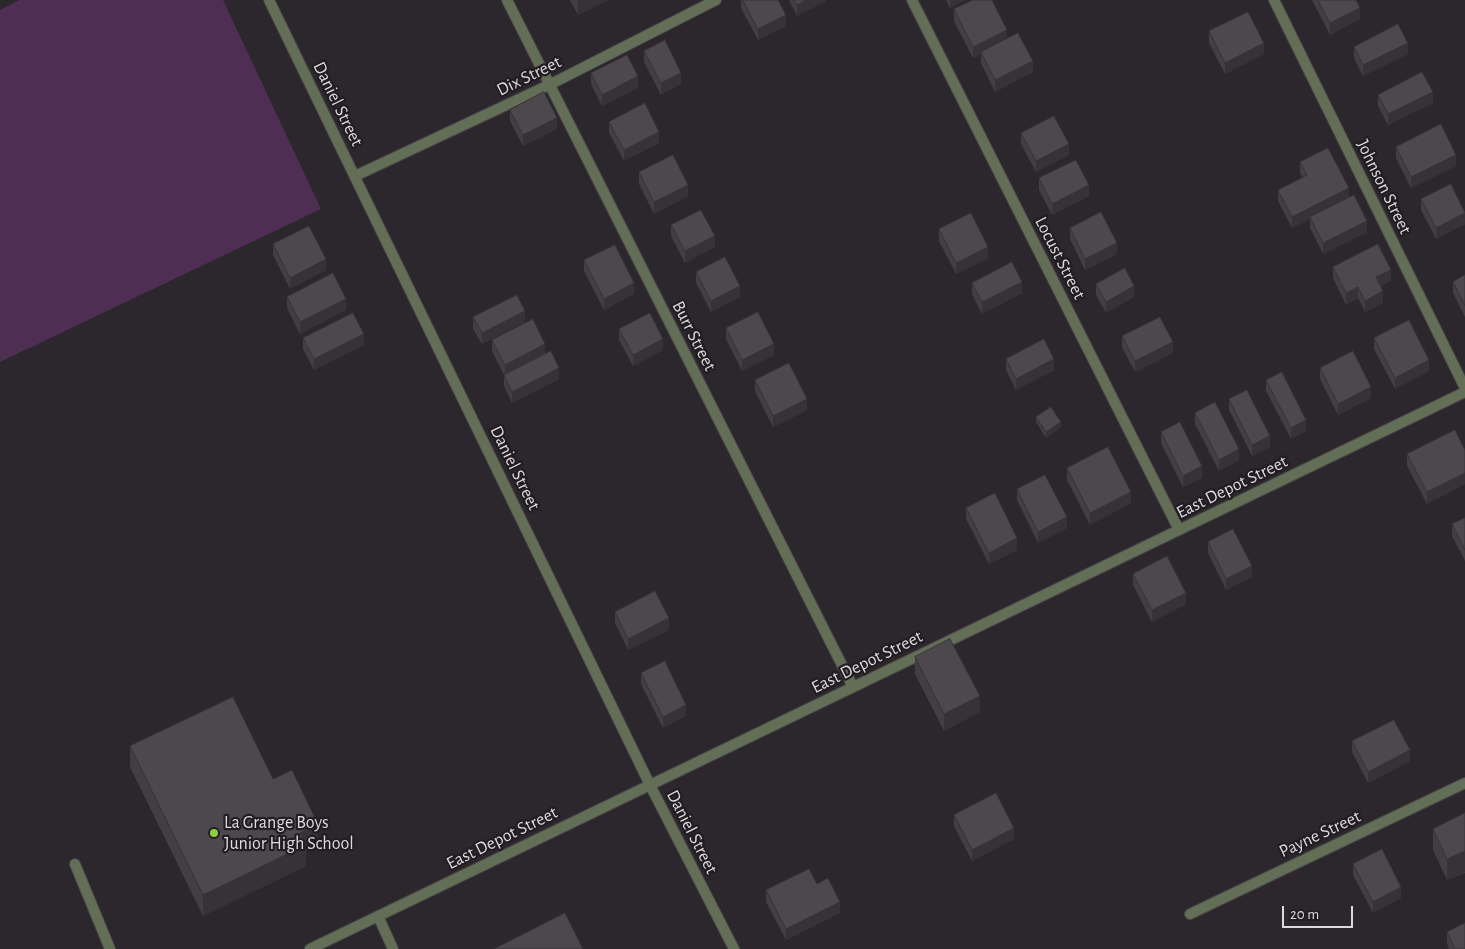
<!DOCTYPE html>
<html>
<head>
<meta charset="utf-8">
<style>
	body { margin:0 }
	#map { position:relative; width:1465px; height:949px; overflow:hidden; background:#2b272c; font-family:"Alegreya Sans",sans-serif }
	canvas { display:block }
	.scale { position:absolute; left:1282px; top:906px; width:71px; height:22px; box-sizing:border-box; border:2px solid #dddadd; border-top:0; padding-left:6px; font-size:15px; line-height:18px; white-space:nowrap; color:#dddadd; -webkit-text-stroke:4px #221d22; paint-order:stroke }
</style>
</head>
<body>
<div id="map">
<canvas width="1465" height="949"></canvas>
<div class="scale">20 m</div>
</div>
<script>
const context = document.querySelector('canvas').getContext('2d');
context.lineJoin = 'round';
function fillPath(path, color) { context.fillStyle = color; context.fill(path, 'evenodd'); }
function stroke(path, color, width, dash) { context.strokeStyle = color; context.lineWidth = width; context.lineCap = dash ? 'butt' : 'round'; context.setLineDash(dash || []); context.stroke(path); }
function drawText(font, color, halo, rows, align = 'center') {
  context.font = font + ' "Alegreya Sans",sans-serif'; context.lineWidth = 4.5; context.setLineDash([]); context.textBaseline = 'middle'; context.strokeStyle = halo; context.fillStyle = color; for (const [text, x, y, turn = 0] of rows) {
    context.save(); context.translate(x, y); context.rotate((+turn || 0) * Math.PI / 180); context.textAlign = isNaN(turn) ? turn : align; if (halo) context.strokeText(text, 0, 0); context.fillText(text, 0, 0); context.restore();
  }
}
fillPath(new Path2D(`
	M19,0H223L321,209L0,362V10Z`), '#4f2e54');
const service = new Path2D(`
	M75,864L110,949
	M378,916L393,949`);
const minor = new Path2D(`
	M269,0L650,785L734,949
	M507,0L853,687
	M912,0L1179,530
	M1274,0L1465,388
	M355,176L549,85L716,0
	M1190,914L1465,783
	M310,949L1465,392`);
stroke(service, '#474448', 12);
stroke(minor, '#474448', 12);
stroke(service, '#626f56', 10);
stroke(minor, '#626f56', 10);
fillPath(new Path2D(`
	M570,0H608L578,15Z
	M741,0H778L786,26L758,40L741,8Z
	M789,0H826V1L797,16Z
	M946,0H965L950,8Z
	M1312,0H1356L1360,19L1330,35Z
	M954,9L1007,39L1033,72L995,92L981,63V54L973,58L954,21Z
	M1209,31L1264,54L1225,74L1209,43Z
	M1354,47L1408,54L1363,76L1354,58Z
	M644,51L681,84L661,95L644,62Z
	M591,73L638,88L602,106L591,84Z
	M1378,95L1433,103L1388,125L1378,106Z
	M510,110L557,129L523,146L510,121Z
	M609,122L659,143L624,161L609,133Z
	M1021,133L1069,155L1036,172L1021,144Z
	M1396,147L1456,166L1411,188L1396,158Z
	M1300,162L1349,197L1367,232L1323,254L1310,228V219L1292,228L1278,201V190L1303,178L1300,173Z
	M639,172L688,196L654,214L639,184Z
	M1039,178L1089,196L1052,215L1039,190Z
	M1421,199L1465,212V224L1436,239L1421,210Z
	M671,225L715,247L685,263L671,236Z
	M1070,228L1117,254L1085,270L1070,239Z
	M939,229L988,258L956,274L939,241Z
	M273,244L326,270L290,289L273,255Z
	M584,260L634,294L604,310L584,271Z
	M1333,267L1391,281L1380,286L1383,303L1365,312L1358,298L1346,305L1333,278Z
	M696,272L740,297L711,312L696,283Z
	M1465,275V317L1453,293V282Z
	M972,283L1022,293L982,314L972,294Z
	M1096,284L1134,297L1106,313L1096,295Z
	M287,297L346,310L300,334L287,308Z
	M473,317L525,322L482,344L473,329Z
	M726,328L774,355L742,371L726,339Z
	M619,329L663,350L633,366L619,340Z
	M1122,336L1173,353L1135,372L1122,347Z
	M303,338L364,345L314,370L303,349Z
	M1374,338L1429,371L1395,389L1374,349Z
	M492,340L545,354L559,379L512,403L504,386V375L492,351Z
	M1006,359L1054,370L1016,390L1006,370Z
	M1320,368L1371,398L1338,415L1320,379Z
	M755,380L807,410L773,427L755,391Z
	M1266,380L1306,431L1291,439L1266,391Z
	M1229,399L1270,447L1252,456L1229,410Z
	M1195,413L1239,460L1219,471L1195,424Z
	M1036,417L1061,427L1046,438L1036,422Z
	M1161,432L1202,478L1183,487L1161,443Z
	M1465,450V484L1427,504L1407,466V454Z
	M1067,468L1131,503L1090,525L1067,480Z
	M1017,489L1067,528L1038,543L1017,500Z
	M966,508L1017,550L989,564L966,519Z
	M1465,518V561L1452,536V524Z
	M1208,542L1252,577L1226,590L1208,553Z
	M1133,574L1186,604L1152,622L1133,585Z
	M615,612L669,630L628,650L615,623Z
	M915,657L980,712L944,731L915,674Z
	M641,673L686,716L663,728L641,684Z
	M1352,741L1410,761L1368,783L1352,752Z
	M130,746L273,779L318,845L306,851V866L203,916L130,767Z
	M1465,813V873L1447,880L1433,850V829Z
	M954,815L1014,839L972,861L954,826Z
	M1353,864L1401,898L1373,913L1353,875Z
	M817,884L840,913L786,940L766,902V890Z
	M1447,932L1465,949H1449L1447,944Z`), '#423e42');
fillPath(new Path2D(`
	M578,0H608L578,15Z
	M807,0H826V1L797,16V5Z
	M950,0H965L950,8Z
	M1360,8V19L1330,35V23Z
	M786,15V26L758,40V29Z
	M1007,30V41L981,52V54L973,58V47Z
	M1264,43V54L1225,74V63Z
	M1408,43V54L1363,76V65Z
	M1033,61V72L995,92V80Z
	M681,73V84L661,95V83Z
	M638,76V88L602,106V95Z
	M1433,92V103L1388,125V114Z
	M557,118V129L523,146V135Z
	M659,132V143L624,161V150Z
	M1069,144V155L1036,172V161Z
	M1456,155V166L1411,188V177Z
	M688,185V196L654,214V202Z
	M1089,185V196L1052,215V204Z
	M1349,188V199L1310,217V219L1292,228V217Z
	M1465,213V224L1436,239V228Z
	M1367,221V232L1323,254V243Z
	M715,236V247L685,263V251Z
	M1117,243V254L1085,270V259Z
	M988,247V258L956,274V263Z
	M326,259V270L290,289V278Z
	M1391,270V281L1376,289V277Z
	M1022,282V293L982,314V302Z
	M634,283V294L604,310V299Z
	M740,286V297L711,312V301Z
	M1134,286V297L1106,313V302Z
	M1358,287V298L1346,305V293Z
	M1383,291V303L1365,312V301Z
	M346,299V310L300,334V322Z
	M525,311V322L482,344V333Z
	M364,334V345L314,370V359Z
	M663,339V350L633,366V355Z
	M1173,342V353L1135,372V361Z
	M545,344V355L505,376V365Z
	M774,344V355L742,371V360Z
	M1054,359V370L1016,390V379Z
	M1429,360V371L1395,389V378Z
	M559,368V379L512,403V392Z
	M1371,387V398L1338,415V404Z
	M807,399V410L773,427V416Z
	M1306,420V431L1291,439V428Z
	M1061,422V427L1046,438V432Z
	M1270,436V447L1252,456V445Z
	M1239,449V460L1219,471V460Z
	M1202,466V478L1183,487V476Z
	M1465,473V484L1427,504V492Z
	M1131,492V503L1090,525V513Z
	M1067,517V528L1038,543V532Z
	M1017,538V550L989,564V553Z
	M1252,566V577L1226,590V579Z
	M1186,593V604L1152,622V610Z
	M669,618V630L628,650V639Z
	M980,696V712L944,731V714Z
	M686,705V716L663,728V717Z
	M1410,750V761L1368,783V772Z
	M318,824V845L306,851V866L203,916V895L300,833Z
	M1014,828V839L972,861V850Z
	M1465,851V872L1447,880V859Z
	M1401,887V898L1373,913V902Z
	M840,902V913L786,940V929Z`), '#363236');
const building = new Path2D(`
	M743,0H778L786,15L758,29Z
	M794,0H807L797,5Z
	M973,0H992L1007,30L973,47L954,9Z
	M1318,0H1356L1360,8L1330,23Z
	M1248,12L1264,43L1225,63L1209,31Z
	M1398,24L1408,43L1363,65L1354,47Z
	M1018,33L1033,61L995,80L981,52Z
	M665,40L681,73L661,83L644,51Z
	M627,55L638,76L602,95L591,73Z
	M1422,72L1433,92L1388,114L1378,95Z
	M544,92L557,118L523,135L510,110Z
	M645,103L659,132L624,150L609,122Z
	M1054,116L1069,144L1036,161L1021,133Z
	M1441,124L1456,155L1411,177L1396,147Z
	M1328,148L1349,188L1292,217L1278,190L1307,175L1300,162Z
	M673,155L688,185L654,202L639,172Z
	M1076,160L1089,185L1052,204L1039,178Z
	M1451,184L1465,213L1436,228L1421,199Z
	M1354,195L1367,221L1323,243L1310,217Z
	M701,210L715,236L685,251L671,225Z
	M1101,212L1117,243L1085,259L1070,228Z
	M971,213L988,247L956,263L939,229Z
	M309,226L326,259L290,278L273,244Z
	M1378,244L1391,270L1376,277L1383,291L1365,301L1358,287L1346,293L1333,267Z
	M615,245L634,283L604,299L584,260Z
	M725,257L740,286L711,301L696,272Z
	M1012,262L1022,282L982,302L972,283Z
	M1125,268L1134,286L1106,302L1096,284Z
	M333,273L346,299L300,322L287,297Z
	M1465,275V306L1453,282Z
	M517,295L525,311L482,333L473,317Z
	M758,312L774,344L742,360L726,328Z
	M353,313L364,334L314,359L303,338Z
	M650,313L663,339L633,355L619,329Z
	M1160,317L1173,342L1135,361L1122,336Z
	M533,319L545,344L505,365L492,340Z
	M1409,320L1429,360L1395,378L1374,338Z
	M1044,339L1054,359L1016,379L1006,359Z
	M551,351L559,368L512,392L504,375Z
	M1353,351L1371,387L1338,404L1320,368Z
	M789,363L807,399L773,416L755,380Z
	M1282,372L1306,420L1291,428L1266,380Z
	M1247,390L1270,436L1252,445L1229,399Z
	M1215,402L1239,449L1219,460L1195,413Z
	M1051,407L1061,422L1046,432L1036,417Z
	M1180,422L1202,466L1183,476L1161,432Z
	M1455,430L1465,450V473L1427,492L1407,454Z
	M1108,447L1131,492L1090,513L1067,468Z
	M1045,475L1067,517L1038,532L1017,489Z
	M995,493L1017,538L989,553L966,508Z
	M1465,518V550L1452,524Z
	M1233,529L1252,566L1226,579L1208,542Z
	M1167,556L1186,593L1152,610L1133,574Z
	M655,591L669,618L628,639L615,612Z
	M950,639L980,696L944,714L915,657Z
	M665,661L686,705L663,717L641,673Z
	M233,697L273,779L292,770L318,824L300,833L306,845L203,895L130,746Z
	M1394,720L1410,750L1368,772L1352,741Z
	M996,793L1014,828L972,850L954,815Z
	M1465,813V851L1447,859L1433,829Z
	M1382,849L1401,887L1373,902L1353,864Z
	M809,869L817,884L828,878L840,902L786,929L766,890Z
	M565,913L583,949H494Z
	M1465,923V949H1455L1447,932Z`);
fillPath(building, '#4d484d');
stroke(building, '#363236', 1);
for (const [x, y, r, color] of [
	[214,833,5,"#90cd41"]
]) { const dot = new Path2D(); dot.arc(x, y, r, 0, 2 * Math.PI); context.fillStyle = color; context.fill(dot); stroke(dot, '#221d22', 2); }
drawText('18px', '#dddadd', '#221d22', [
	["Dix Street",529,76,-26],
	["Daniel Street",338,104,64],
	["Johnson Street",1384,187,64],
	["Locust Street",1060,258,63],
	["Burr Street",694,336,63],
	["Daniel Street",515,468,64],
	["East Depot Street",1232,487,-26],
	["East Depot Street",867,662,-26],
	["Daniel Street",692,832,63],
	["Payne Street",1320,834,-25],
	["East Depot Street",502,838,-26]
]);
drawText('18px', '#dddadd', '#221d22', [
	["La Grange Boys",224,823],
	["Junior High School",224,844]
], 'left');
</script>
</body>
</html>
